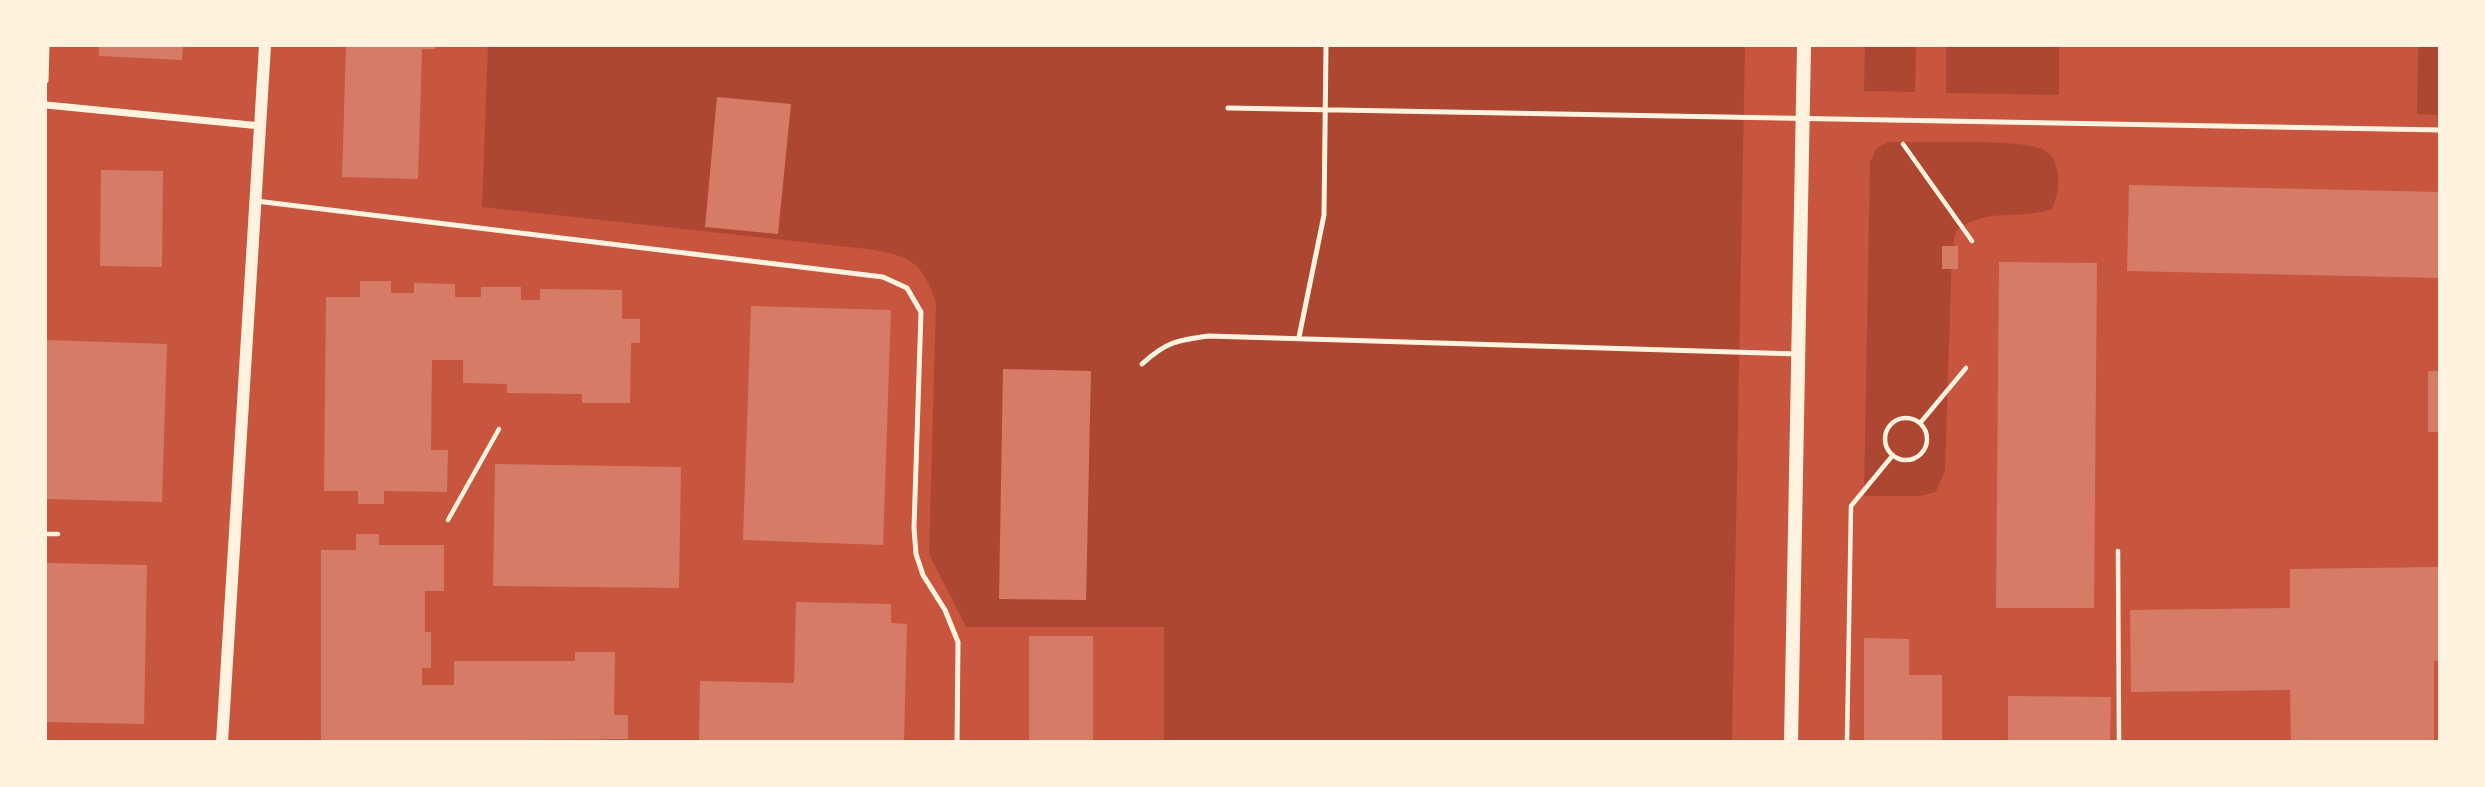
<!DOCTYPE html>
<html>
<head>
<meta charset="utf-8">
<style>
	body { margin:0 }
	#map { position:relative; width:2485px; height:787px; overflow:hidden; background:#c8553d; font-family:Raleway,sans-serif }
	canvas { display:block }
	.frame { position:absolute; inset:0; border:47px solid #fff3e0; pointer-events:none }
</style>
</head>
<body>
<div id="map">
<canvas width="2485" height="787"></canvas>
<div class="frame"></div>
</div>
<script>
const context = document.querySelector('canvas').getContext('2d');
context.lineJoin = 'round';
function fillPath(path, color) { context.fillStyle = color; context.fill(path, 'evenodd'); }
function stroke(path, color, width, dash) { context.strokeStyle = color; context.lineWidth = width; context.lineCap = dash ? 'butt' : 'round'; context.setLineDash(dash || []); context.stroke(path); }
fillPath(new Path2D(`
	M488,46H1745L1732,741H1164V627H966L929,554L936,303C922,261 911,256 867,249L482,207Z
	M1865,46H1916L1915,92L1864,91Z
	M1946,46H2059V95L1946,93Z
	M2418,46H2439V115L2417,114Z
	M1888,142C1920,143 2021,138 2044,150C2063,160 2060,193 2052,209C2017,221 1988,206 1956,231L1952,250L1945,470L1936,492L1920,496H1864L1870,162L1876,149Z`), '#ae4732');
fillPath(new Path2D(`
	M99,46H183L182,60L99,56Z
	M346,46H435V49H422L418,179L342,177Z
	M717,97L791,104L778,234L705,227Z
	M101,170L163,171L162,267L100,266Z
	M2129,185L2440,192V278L2127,271Z
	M1942,246H1958V269H1942Z
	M1999,262L2097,263L2094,608H1996Z
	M360,281H391V293H414V283L455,284V297H481V287H521V300H540V289L622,290V319H640V343H631L630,403H582V394L507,393V384L463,383V360H432L431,450H448L447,492L384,491V504H358V491H324L326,297H360Z
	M751,306L891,310L883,545L743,540Z
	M46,340L167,344L162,502L46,499Z
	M1003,369L1091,371L1086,600L999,599Z
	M2428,371H2440V432H2428Z
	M495,464L681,467L679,588L493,586Z
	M356,534H379V545H444V591H425V632H431V668H422V685H454V661H575V652H615L614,715H628V739L321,742V550H356Z
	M46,563L147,565L144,724L46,722Z
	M2440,567V661H2434V742H2291L2290,690L2131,692L2130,610L2290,608V569Z
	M796,602L891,604V623L907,624L904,742H699L700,681L794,683Z
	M1029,636H1093V742H1029Z
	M1864,638L1909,639V675H1942V742H1864Z
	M2008,696L2111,697L2110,742H2008Z`), '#d67c66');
stroke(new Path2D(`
	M1903,144L1972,241
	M1885 439a21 21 0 1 1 42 0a21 21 0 1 1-42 0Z
	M1921,422L1966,368
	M448,520L499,429
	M46,534H58
	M2118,551L2119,742
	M1847,742L1851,506L1893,455`), '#fff3e0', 4.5);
stroke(new Path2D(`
	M46,81L47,46
	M1228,108L2440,130
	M256,201L883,277L907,288L921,312L914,528L916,554L923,575L945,610L958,642L957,742
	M1299,337L1324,215L1326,46
	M1142,364C1166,342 1177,340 1209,336L1798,354`), '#fff3e0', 5);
stroke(new Path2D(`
	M46,105L261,126`), '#fff3e0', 7);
stroke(new Path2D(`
	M222,742L265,46`), '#fff3e0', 12);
stroke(new Path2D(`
	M1791,742L1804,46`), '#fff3e0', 14);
</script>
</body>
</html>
